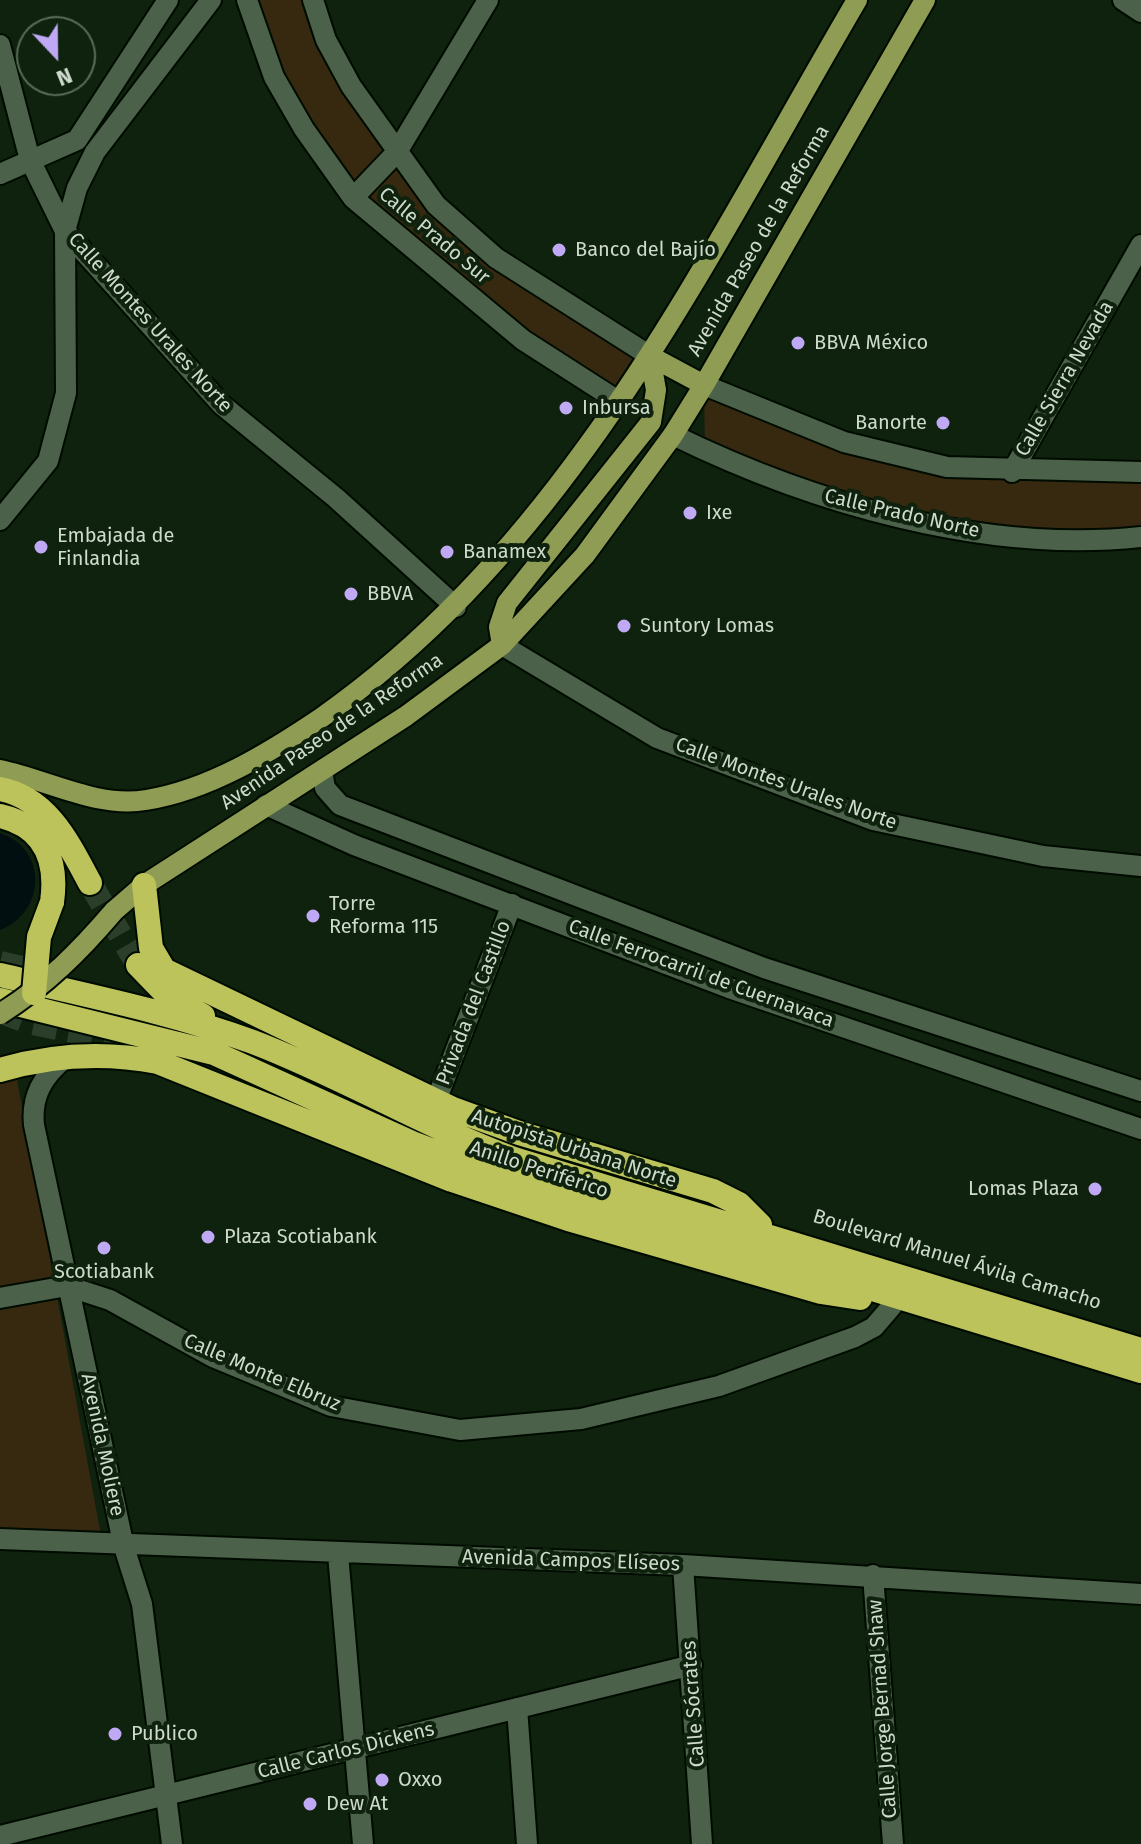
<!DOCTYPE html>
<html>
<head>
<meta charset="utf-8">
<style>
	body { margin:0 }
	#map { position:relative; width:1141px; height:1844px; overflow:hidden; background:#0e220d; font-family:"Fira Sans",sans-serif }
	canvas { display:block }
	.north { position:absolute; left:16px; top:16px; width:80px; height:80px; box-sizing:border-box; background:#0e220d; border:2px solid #5a6c59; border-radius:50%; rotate:158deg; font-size:22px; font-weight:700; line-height:32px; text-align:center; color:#cddacc }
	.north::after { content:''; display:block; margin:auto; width:28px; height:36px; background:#bfa8f4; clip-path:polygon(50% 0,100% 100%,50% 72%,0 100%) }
</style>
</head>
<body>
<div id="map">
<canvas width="1141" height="1844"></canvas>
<div class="north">N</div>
</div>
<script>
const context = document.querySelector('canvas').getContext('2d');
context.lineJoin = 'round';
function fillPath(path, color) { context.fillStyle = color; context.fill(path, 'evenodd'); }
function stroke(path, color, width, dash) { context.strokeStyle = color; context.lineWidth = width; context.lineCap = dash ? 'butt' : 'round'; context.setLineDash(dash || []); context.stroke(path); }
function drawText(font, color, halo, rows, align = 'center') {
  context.font = font + ' "Fira Sans",sans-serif'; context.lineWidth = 8; context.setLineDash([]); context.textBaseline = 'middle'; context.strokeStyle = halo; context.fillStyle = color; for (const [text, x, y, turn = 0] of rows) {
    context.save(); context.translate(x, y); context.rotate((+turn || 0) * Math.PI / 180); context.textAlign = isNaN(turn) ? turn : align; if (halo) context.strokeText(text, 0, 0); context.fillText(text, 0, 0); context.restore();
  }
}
fillPath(new Path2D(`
	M255,0H313L331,51L430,199L650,356L618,401L521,338L357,193L288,82Z
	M704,385L947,467L1141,472V537L932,523L705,451Z
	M16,1074L102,1541L0,1534V1078Z`), '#362910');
fillPath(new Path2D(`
	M0,833C48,849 46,912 0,930Z`), '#020f11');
stroke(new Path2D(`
	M90,883L138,965
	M0,963L54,975
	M0,1011L28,1022L122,1041`), '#2b3e2a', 24, [24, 12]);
const minor = new Path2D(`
	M247,0L274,77L304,129L353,198L523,340L618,401
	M313,0L326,40L351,86L436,205L496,258L650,356
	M1123,0L1141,12
	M0,45L30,160L65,231L222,405L336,498L456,607
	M0,174L77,140L168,0
	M353,198L397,152L488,0
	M704,385L844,442L947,467L1141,472
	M673,435C812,503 985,554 1141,537
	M1012,472L1141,245
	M0,520L48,461L66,393L65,231L77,188L95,152L211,0
	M502,645L657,738L873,820L1043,856L1141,866
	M322,771L325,788L340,805L764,968L1141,1091
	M266,805L354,845L729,988L1141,1129
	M65,1058C43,1076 31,1096 34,1125L124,1547L142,1604L172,1844
	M436,1101L512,904
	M0,1298L67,1286L110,1300L213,1357L331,1406L460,1430L581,1419L719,1386L855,1337L874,1327L892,1306
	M0,1539L683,1565L1141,1594
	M338,1554L363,1844
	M683,1565L702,1844
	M873,1575L893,1844
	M517,1708L527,1844
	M0,1836L692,1665`);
const major = new Path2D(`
	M650,356L704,385
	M502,645L499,627L507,603L651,422L656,390L650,356
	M0,770C48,780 96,808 146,800C209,790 269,753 321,718C573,541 705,259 857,0
	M114,911L144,885L406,716L502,645L585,555L673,435L704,385L925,0`);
const highway = new Path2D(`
	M0,789C48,798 69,844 90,883
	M0,816C44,826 58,860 52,902
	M144,885L151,948L164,970L453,1109L519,1133L713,1191L739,1204L760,1225
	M138,965L168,996L203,1016
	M0,975C85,995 171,1012 253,1042C342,1076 424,1126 514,1159L1141,1350
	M0,1000L214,1053L412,1143L483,1170L1141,1371
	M0,1070C51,1055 106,1052 158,1062L452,1180L568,1219L821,1292L860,1298`);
stroke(minor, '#000b00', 24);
stroke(major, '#000b00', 24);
stroke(highway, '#000b00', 28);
stroke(minor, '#4b6149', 20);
stroke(major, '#8f9c54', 20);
stroke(highway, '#bdc35b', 24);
const majorBridge = new Path2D(`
	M0,1014C46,985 79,952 114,911`);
const highwayBridge = new Path2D(`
	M34,993L39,937L52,902`);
stroke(majorBridge, '#000b00', 24, []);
stroke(highwayBridge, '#000b00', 28, []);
stroke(majorBridge, '#8f9c54', 20);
stroke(highwayBridge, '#bdc35b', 24);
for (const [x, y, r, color] of [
	[559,250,8,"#bfa8f4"],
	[798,343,8,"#bfa8f4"],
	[566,408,8,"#bfa8f4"],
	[943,423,8,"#bfa8f4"],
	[690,513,8,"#bfa8f4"],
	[41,547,8,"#bfa8f4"],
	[447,552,8,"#bfa8f4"],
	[351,594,8,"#bfa8f4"],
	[624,626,8,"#bfa8f4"],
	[313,916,8,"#bfa8f4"],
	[1095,1189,8,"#bfa8f4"],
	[208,1237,8,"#bfa8f4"],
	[104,1248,8,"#bfa8f4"],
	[115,1734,8,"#bfa8f4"],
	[382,1780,8,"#bfa8f4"],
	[310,1804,8,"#bfa8f4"]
]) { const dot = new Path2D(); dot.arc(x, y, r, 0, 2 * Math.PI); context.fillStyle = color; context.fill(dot); stroke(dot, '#0e220d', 3); }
drawText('20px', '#cddacc', '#0e220d', [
	["Calle Prado Sur",434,236,40],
	["Avenida Paseo de la Reforma",759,241,-60],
	["Calle Montes Urales Norte",150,323,48],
	["Calle Sierra Nevada",1065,379,-60],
	["Calle Prado Norte",902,514,13],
	["Avenida Paseo de la Reforma",332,732,-34],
	["Calle Montes Urales Norte",786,784,20],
	["Calle Ferrocarril de Cuernavaca",701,974,20],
	["Privada del Castillo",474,1003,-69],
	["Autopista Urbana Norte",574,1149,18],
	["Anillo Periférico",539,1170,18],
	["Boulevard Manuel Ávila Camacho",957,1260,17],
	["Calle Monte Elbruz",262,1373,23],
	["Avenida Moliere",102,1445,78],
	["Avenida Campos Elíseos",571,1561,2],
	["Calle Sócrates",694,1704,-94],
	["Calle Jorge Bernad Shaw",883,1709,-94],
	["Calle Carlos Dickens",346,1751,-14]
]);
drawText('20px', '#cddacc', '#0e220d', [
	["Banco del Bajío",575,250],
	["BBVA México",814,343],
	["Inbursa",582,408],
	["Banorte",927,423,"right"],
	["Ixe",706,513],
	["Embajada de",57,536],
	["Finlandia",57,559],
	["Banamex",463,552],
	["BBVA",367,594],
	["Suntory Lomas",640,626],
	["Torre",329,904],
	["Reforma 115",329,927],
	["Lomas Plaza",1079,1189,"right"],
	["Plaza Scotiabank",224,1237],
	["Scotiabank",104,1272,"center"],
	["Publico",131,1734],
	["Oxxo",398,1780],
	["Dew At",326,1804]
], 'left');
</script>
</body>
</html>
